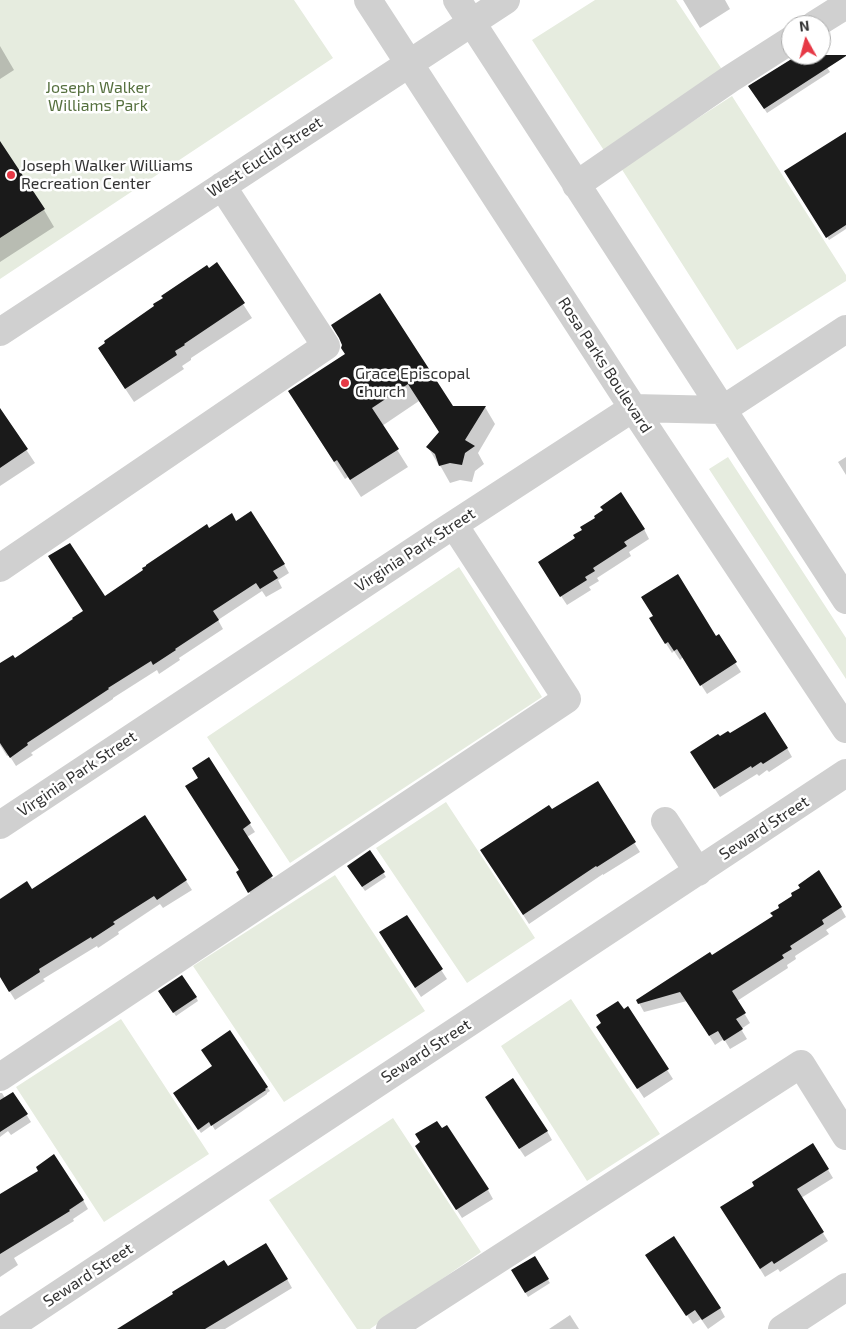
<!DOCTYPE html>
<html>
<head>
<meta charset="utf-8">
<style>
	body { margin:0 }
	#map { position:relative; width:846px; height:1329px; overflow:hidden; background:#fff; font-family:"Exo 2",sans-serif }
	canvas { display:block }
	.north { position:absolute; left:781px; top:15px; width:50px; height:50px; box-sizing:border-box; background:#fff; border:1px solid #adadad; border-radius:50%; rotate:353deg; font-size:14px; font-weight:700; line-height:20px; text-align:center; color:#333 }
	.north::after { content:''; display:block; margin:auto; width:18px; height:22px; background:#e63946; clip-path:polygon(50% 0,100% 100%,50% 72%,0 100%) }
</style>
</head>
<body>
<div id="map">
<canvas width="846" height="1329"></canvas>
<div class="north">N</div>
</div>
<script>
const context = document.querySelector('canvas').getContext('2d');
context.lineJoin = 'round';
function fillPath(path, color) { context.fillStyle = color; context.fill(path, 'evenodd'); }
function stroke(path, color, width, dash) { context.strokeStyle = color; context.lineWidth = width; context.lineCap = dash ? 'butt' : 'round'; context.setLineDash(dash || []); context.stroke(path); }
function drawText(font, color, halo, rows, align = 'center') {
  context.font = font + ' "Exo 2",sans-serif'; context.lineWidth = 5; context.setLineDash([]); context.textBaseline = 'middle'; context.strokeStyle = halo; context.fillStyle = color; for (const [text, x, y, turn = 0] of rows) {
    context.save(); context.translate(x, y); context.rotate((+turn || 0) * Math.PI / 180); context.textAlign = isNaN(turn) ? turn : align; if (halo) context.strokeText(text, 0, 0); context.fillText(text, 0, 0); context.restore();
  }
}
fillPath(new Path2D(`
	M0,0H294L333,58L0,279Z
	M595,0H676L725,74L605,152L532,40Z
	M732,96L846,275V281L737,350L621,168Z
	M728,457L846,638V679L709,469Z
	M459,567L542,697L290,863L207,737Z
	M446,802L535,938L467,983L376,848Z
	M335,875L425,1011L284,1102L193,966Z
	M571,999L660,1134L587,1181L501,1046Z
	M121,1019L209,1154L104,1222L16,1087Z
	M393,1118L481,1252L370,1329H357L269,1200Z`), '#e6ecdf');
fillPath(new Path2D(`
	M683,0H725L730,9L700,28Z
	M0,46L14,70L0,79Z
	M800,55H819L830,72L767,113L752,90Z
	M846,134V229L829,240L791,180Z
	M0,143L44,210L54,227L0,262Z
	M217,264L252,318L191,358V360L182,366L184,369L134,402L99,349Z
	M342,348L452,407H485L495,424L478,453L484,464L475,471L472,482L460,480L450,483L441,467L438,464L428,447L440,433L419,401L382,426L408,467L361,497L348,477L345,479L300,409L346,354Z
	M0,410L35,463L0,486Z
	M846,457V475L838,462Z
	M236,522L284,564L289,573L278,580L282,588L266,597L262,591L218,620L223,629L179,658L180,660L159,674L157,670L113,698V699L31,753L33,755L16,766L9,755L7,756L0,745V665L15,659L104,597L209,529Z
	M644,529L649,539L629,552L631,556L597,578L599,581L589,587L591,590L567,605L545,572Z
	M656,628L715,638L718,636L741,672L707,694L683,657L680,660L674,651L672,653Z
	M719,738L787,748L792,757L769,772L767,770L759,776L757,774L720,797L697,761Z
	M208,759L255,832L247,837L276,885L254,900L242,880L240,871L199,779Z
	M597,783L640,852L603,875V874L529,924L487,859L552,811Z
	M145,817L192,890L163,908L160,904L118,932L119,934L98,948L97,946L43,979L45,981L15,1000L0,976V900L31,891Z
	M370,852L386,877L365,891L351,870Z
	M841,908L846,917L826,930L829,934L795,956L796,959L787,965L788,968L737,1001L750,1023L741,1029L747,1039L730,1049L724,1039L715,1045L687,1001L644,1012L639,1003L712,956Z
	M407,917L447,979L421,997L386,942Z
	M162,995L196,997L198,1001L176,1016Z
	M627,1008L673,1079L644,1098L603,1036L623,1011Z
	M267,1087L270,1091L267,1093V1094L215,1130L212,1125L201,1133L177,1097Z
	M0,1093H2L5,1098L13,1093L31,1122L11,1135L8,1131L0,1137Z
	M491,1107L547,1131L552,1140L525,1157Z
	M813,1145L833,1178L801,1198L828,1241L780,1272L778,1269L765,1277L727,1216Z
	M422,1155L488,1190L493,1199L462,1218Z
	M0,1195L83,1200L88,1209L73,1219L74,1221L14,1258L18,1265L0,1277Z
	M534,1258L550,1283L528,1297L513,1271Z
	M652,1264L720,1308L725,1317L708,1329L701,1319L693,1324Z
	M228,1268L287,1279L292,1288L225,1329H142Z
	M570,1315L579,1329H549Z`), '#0003');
fillPath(new Path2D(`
	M798,55H846V56L764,109L748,86Z
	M846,132V225L826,238L784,171Z
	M0,141L45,209L0,238Z
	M217,262L245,303L184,344L185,345L175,351L177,355L125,389L98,348L105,343L104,341L154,306L153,304L163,298L161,296L207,265L209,268Z
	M380,293L453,406H486L465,440L475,446L465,453L462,465L450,463L439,466L435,454L426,447L439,432L408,384L372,408L399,449L350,480L337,460L334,462L288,391L345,354L341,348L342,345L339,338L331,325Z
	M0,408L28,449L0,468Z
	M621,492L645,529L624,542L627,546L593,568L595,571L585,577L587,580L560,597L538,562L575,538L573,535L582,530L580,527L595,518L594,516L603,510L600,507Z
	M251,511L285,564L273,571L278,578L260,589L256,583L213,611L219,620L175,649L176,650L153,665L151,661L108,688L109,689L27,743L28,745L10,758L0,743V663L13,655L15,658L73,619L72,618L83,611L48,556L70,543L105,596L143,570L142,568L146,566V565L207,524L209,528L232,513L236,521Z
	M678,574L716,636L719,634L737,662L700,686L677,649L674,651L668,642L665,644L649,618L653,616L641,597Z
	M765,712L788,748L763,764L761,762L752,768L751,766L714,789L690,752L718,734L720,736L728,731L730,733Z
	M209,757L251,823L243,829L273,876L248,893L236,872L239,870L185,786L198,778L192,768Z
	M598,781L636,842L597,867L596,866L523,915L480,850L549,805L552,809Z
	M145,815L187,880L157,900L154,896L113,922L115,924L92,939L91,937L39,969L40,972L9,992L0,977V899L27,881L32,889Z
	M370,850L385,872L362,887L347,866Z
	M819,870L842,907L822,920L824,924L790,946L792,949L782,955L784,958L732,991L746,1013L736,1019L743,1029L724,1041L718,1031L709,1036L680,992L638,1004L636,1000L710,952L712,955L773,916L770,913L779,908L778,905L792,896L791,893L800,888L798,885Z
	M407,915L443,969L415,988L379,932Z
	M182,975L197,997L173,1013L158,991Z
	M618,1001L624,1009L628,1006L669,1069L637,1089L596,1027L601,1023L596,1015Z
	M230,1030L268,1087L265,1089L266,1090L211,1126L209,1122L198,1130L173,1093L212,1066L201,1050Z
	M513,1078L548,1131L519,1149L485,1097Z
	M13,1092L28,1114L0,1132V1100Z
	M437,1121L442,1128L447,1125L489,1189L456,1210L415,1146L420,1142L415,1134Z
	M813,1143L829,1169L797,1189L824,1232L774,1264L772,1261L760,1269L720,1207L754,1186L752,1182Z
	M54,1154L84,1200L69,1210L70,1211L0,1254V1194L38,1171L36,1167Z
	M674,1236L721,1308L702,1320L695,1310L686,1316L645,1255Z
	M266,1243L288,1279L205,1329H117L173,1294L172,1292L224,1260L228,1266Z
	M535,1256L549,1279L525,1293L511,1270Z`), '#1a1a1a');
stroke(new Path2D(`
	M368,0L633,408L846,729
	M457,0L846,600
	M814,25L846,5
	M576,185L730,79L791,40
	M0,332L506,0
	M0,568L326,346L222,186
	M665,821L698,872
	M0,825L447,529L633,408L722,410L846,329
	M0,1077L567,699L454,525
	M6,1329L846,773
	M390,1329L801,1064L846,1136
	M782,1329L846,1287`), '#d0d0d0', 28);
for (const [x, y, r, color] of [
	[11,175,5,"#e63946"],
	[345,383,5,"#e63946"]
]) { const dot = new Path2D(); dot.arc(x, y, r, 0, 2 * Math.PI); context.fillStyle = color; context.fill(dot); stroke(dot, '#fff', 2); }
drawText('16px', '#56703f', '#fff', [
	["Joseph Walker",98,88],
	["Williams Park",98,106]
]);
drawText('16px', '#333', '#fff', [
	["West Euclid Street",265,157,-33],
	["Rosa Parks Boulevard",605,365,57],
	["Virginia Park Street",415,550,-33],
	["Virginia Park Street",77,774,-34],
	["Seward Street",764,828,-33],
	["Seward Street",426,1051,-33],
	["Seward Street",88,1275,-33]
]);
drawText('16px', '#333', '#fff', [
	["Joseph Walker Williams",21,166],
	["Recreation Center",21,184],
	["Grace Episcopal",355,374],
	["Church",355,392]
], 'left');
</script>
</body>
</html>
